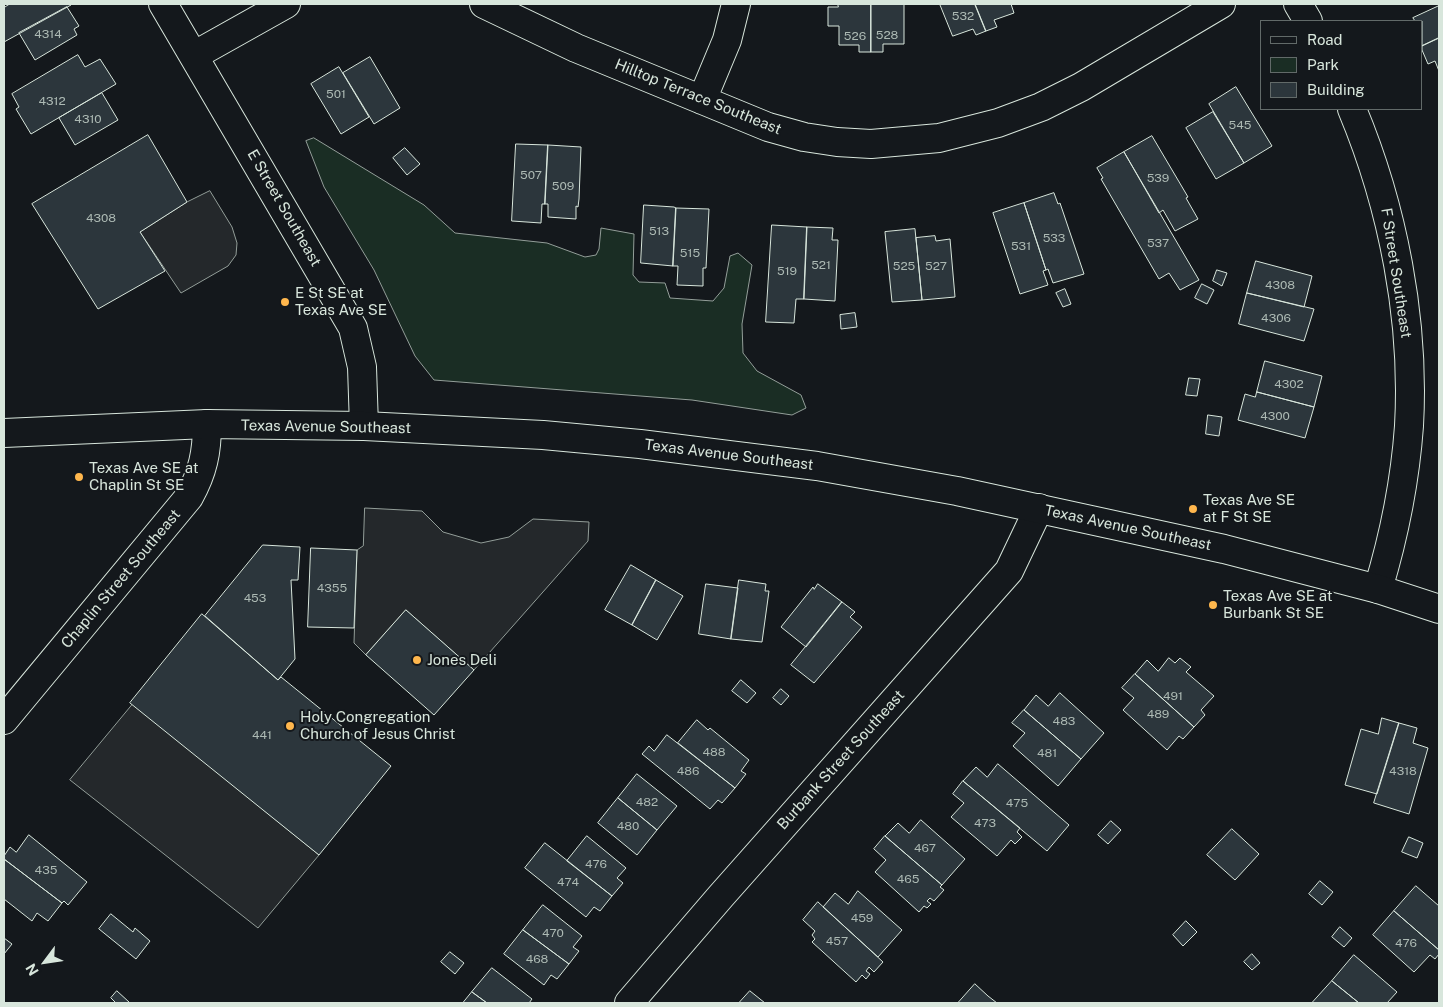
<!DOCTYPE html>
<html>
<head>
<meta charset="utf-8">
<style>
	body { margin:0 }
	#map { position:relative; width:1443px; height:1007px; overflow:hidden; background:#14181c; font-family:"Public Sans",sans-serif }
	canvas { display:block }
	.frame { position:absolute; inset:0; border:5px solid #d8e6dc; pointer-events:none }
	.legend { position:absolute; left:1260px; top:20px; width:162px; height:90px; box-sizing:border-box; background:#14181c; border:1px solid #626a69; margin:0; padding:6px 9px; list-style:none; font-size:15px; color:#d8e6dc }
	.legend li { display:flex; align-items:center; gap:10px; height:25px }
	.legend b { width:25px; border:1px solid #626a69 }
	.north { position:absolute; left:20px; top:937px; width:50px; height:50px; -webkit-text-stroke:4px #14181c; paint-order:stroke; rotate:239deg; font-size:14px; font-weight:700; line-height:20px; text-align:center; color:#d8e6dc }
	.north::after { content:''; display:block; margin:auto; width:18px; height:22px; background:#d8e6dc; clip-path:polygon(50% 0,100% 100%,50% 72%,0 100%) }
</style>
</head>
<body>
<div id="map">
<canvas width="1443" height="1007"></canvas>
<div class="frame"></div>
<ul class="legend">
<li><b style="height:6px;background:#14181c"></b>Road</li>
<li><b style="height:14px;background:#1a2d24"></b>Park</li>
<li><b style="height:14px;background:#2c363c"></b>Building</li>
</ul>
<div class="north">N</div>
</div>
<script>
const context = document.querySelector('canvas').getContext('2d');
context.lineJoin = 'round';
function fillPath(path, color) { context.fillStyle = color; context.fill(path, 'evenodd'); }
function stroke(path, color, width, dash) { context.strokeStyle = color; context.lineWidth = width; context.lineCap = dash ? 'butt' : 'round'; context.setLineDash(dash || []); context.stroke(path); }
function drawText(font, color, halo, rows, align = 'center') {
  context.font = font + ' "Public Sans",sans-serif'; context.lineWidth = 4; context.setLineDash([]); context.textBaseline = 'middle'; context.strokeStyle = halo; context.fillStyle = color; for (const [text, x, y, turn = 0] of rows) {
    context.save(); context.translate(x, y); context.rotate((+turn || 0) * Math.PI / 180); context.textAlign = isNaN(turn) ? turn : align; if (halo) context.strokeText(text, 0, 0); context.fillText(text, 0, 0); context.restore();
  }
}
const green = new Path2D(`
	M314,138L424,205L455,233L547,243L585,257L596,255L599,249L601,228L634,234L633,275L639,282L665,283L670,298L713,301L724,288L730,256L738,253L752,265L742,324L743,353L757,371L801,395L806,408L792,415L692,400L434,380L415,356L374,270L324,187L306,141Z`);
fillPath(green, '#1a2d24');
stroke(green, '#939e99', 1);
const parking = new Path2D(`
	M210,191L232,227L237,243L236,255L228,266L181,293L140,232L187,202Z
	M365,508L422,511L443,532L481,543L509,537L533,519L589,522L588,541L474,670L406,610L366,655L354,643L357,550L363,546Z
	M133,704L319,855L258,928L70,780Z`);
fillPath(parking, '#24282b');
stroke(parking, '#939e99', 1);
const building = new Path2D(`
	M10,4H70L71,5L4,42V8Z
	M838,4H871V52H859V45H839V26H828V7H838Z
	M871,4H904V44H883V52H871Z
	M940,4H975L986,31L976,35L973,29L953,36Z
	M975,4H1011L1014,13L994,20L997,27L986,31Z
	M1439,6V38L1422,46V21H1415L1413,18Z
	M67,7L79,26L74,29L77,35L35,60L19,33Z
	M1439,38V71L1435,61L1428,64L1422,50V46Z
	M78,55L85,67L100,59L116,84L31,134L16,109L19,107L12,94Z
	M370,57L400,108L374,124L343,73Z
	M339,67L369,117L341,134L311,84Z
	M1236,87L1272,146L1244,163L1209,104Z
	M102,93L118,120L75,145L59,118Z
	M1213,112L1244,163L1216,179L1186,128Z
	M148,135L187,202L140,232L165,271L98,309L32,204Z
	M1152,136L1188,197L1186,198L1198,219L1175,231L1163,210L1159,213L1124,152Z
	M516,144L548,145L545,204H542L541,223L512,221Z
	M548,145L581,147L579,199L578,207L576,206V219L548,217V204H545Z
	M405,148L420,164L407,175L393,158Z
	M1124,152L1199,280L1180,290L1169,273L1159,279L1101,179L1103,178L1097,168Z
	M1054,193L1058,204L1060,203L1084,274L1053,283L1048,269L1046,270L1024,203Z
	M1024,203L1046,270L1043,271L1048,285L1020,294L993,213Z
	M644,205L674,207L676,208L673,266L641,263Z
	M676,208L709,209L706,268H703V286L677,285L678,266H673Z
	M772,225L807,227L804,299H796L794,323L766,322Z
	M807,227L833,228L832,240H838L835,301L804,299Z
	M915,229L922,300L892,302L885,232Z
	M935,236L936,241L950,239L955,297L922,300L916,238Z
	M1256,261L1312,276L1304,307L1247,293Z
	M1217,270L1227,273L1222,286L1213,281Z
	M1202,284L1214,290L1207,304L1195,298Z
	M1065,289L1071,304L1063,307L1056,293Z
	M1247,293L1314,309L1304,341L1239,324Z
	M855,313L857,327L841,329L840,315Z
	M1265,361L1322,376L1314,407L1257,392Z
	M1189,378L1200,379L1197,396L1186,395Z
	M1257,392L1314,407L1305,438L1238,420L1245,394L1255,397Z
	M1208,415L1222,417L1219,436L1206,434Z
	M263,545L300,547L298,580H291L295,659L278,680L205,616Z
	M311,548L357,550L354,628L308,627Z
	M631,565L656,580L632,625L605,610Z
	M656,580L683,596L657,640L632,625Z
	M739,580L766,584L765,591H769L762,642L731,639Z
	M706,584L738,588L731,639L699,634Z
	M818,584L842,602L806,647L781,627L813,587L814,589Z
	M842,602L855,612L850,617L862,627L814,683L791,665Z
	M406,610L474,670L434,715L366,655Z
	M202,614L278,680L281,677L391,766L319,855L130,703Z
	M1169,658L1175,663L1180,658L1191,667L1186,672L1214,696L1201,710L1205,715L1194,727L1135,674L1147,660L1158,671Z
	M1135,674L1194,727L1183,739L1179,736L1167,750L1123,710L1134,698L1122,688Z
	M741,680L756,693L747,703L732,691Z
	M781,689L789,696L781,705L773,698Z
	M1060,693L1104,733L1081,759L1024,710L1036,695L1048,706Z
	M1024,710L1081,759L1058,786L1013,746L1025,733L1012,723Z
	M1382,718L1399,723L1377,794L1345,785L1361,729L1378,734Z
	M697,720L708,730L710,728L749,760L741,771L746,774L735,788L678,743Z
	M1399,723L1417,728L1413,743L1428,748L1409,814L1374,803Z
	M667,735L735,788L722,803L718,800L710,809L642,754L649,746L654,751Z
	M998,764L1069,825L1047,851L963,781L976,767L987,777Z
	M637,774L677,806L657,830L618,798Z
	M963,781L1020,828L1017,832L1022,837L1015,844L1011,840L997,856L951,817L964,803L953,794Z
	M618,798L657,830L637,855L598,823Z
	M921,820L965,859L942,885L885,836L898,823L909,833Z
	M1111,821L1121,830L1108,844L1098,835Z
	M1232,829L1259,854L1235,880L1207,855Z
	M29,835L87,882L68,905L64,901L62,903L4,859V856L10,847L16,852Z
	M587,836L626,868L617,878L623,883L612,896L567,861Z
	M885,836L942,885L940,887L944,890L934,901L930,898L927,901L931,904L927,908L924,906L919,912L875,872L886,860L874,849Z
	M1409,837L1423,843L1417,858L1402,852Z
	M545,843L612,896L600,911L594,907L586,917L525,868Z
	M4,859L62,903L48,921L37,913L32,921L4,899Z
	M1320,881L1333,892L1322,905L1309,894Z
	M1416,886L1439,906V950L1394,911Z
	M858,891L902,930L878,957L823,907L835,893L848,904Z
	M818,902L883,962L874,972L869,967L866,971L870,974L866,979L862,975L856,982L812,942L815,939L812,935L815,931L803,920Z
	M543,905L582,936L573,947L579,951L569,964L523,930Z
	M1394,911L1439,950V954L1435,959L1430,955L1414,972L1373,935Z
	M111,914L133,932L135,928L150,941L136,959L99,929Z
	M1186,921L1197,932L1183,946L1173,935Z
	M1340,927L1352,938L1344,947L1332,937Z
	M523,930L569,964L557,979L551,975L544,985L504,954Z
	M4,938L12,944L4,954Z
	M450,952L464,963L455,974L441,962Z
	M1252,954L1260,963L1252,970L1244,962Z
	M1354,955L1397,992L1387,1003H1359L1332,981Z
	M492,968L532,999L529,1003H487L472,992Z
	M1332,981L1359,1003H1312Z
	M975,984L988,996L997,1003H958Z
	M117,991L129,1002L127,1003H116L111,998Z
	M750,991L765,1003H739Z
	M472,992L487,1003H463Z`);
fillPath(building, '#2c363c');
stroke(building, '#d8e6dc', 1);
const minor = new Path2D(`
	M163,4L353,328L362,367L364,426
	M484,4L576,48L768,127L804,137L837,142L871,144L939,138L998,123L1041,107L1081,87L1221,4
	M1298,4L1308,21
	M195,55L286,4
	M702,100L727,40L736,4
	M1352,109C1393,207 1415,320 1409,426C1405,482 1394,536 1378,589
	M4,720L189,497C203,472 207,452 207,424
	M629,1003L721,896L1009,571L1039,508`);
const major = new Path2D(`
	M4,433L207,424L364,426L543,435L640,444L817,466L957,491L1224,549L1378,589L1439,609`);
stroke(minor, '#d8e6dc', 30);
stroke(major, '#d8e6dc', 30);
stroke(minor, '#14181c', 28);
stroke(major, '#14181c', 28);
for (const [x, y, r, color] of [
	[285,302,5,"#ffb74d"],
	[79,477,5,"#ffb74d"],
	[1193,509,5,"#ffb74d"],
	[1213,605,5,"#ffb74d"],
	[417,660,5,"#ffb74d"],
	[290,726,5,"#ffb74d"]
]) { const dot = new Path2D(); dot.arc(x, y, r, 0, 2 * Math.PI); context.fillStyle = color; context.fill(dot); stroke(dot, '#14181c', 2); }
drawText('12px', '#adbab4', null, [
	["532",963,16],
	["4314",48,34],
	["528",887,35],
	["526",855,36],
	["501",336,94],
	["4312",52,101],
	["4310",88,119],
	["545",1240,125],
	["507",531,175],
	["539",1158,178],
	["509",563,186],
	["4308",101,218],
	["513",659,231],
	["533",1054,238],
	["537",1158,243],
	["531",1021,246],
	["515",690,253],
	["521",821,265],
	["525",904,266],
	["527",936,266],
	["519",787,271],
	["4308",1280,285],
	["4306",1276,318],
	["4302",1289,384],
	["4300",1275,416],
	["4355",332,588],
	["453",255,598],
	["491",1173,696],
	["489",1158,714],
	["483",1064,721],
	["441",262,735],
	["488",714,752],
	["481",1047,753],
	["486",688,771],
	["4318",1403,771],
	["482",647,802],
	["475",1017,803],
	["473",985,823],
	["480",628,826],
	["467",925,848],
	["476",596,864],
	["435",46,870],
	["465",908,879],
	["474",568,882],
	["459",862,918],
	["470",553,933],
	["457",837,941],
	["476",1406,943],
	["468",537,959]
]);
drawText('15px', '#d8e6dc', '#14181c', [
	["Hilltop Terrace Southeast",698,97,22],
	["E Street Southeast",284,208,60],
	["F Street Southeast",1396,273,81],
	["Texas Avenue Southeast",326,427,1],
	["Texas Avenue Southeast",729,455,7],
	["Texas Avenue Southeast",1128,528,12],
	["Chaplin Street Southeast",121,579,-50],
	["Burbank Street Southeast",841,760,-48]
]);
drawText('15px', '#d8e6dc', '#14181c', [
	["E St SE at",295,293],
	["Texas Ave SE",295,310],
	["Texas Ave SE at",89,468],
	["Chaplin St SE",89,485],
	["Texas Ave SE",1203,500],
	["at F St SE",1203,517],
	["Texas Ave SE at",1223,596],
	["Burbank St SE",1223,613],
	["Jones Deli",427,660],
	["Holy Congregation",300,717],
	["Church of Jesus Christ",300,734]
], 'left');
</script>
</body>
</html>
